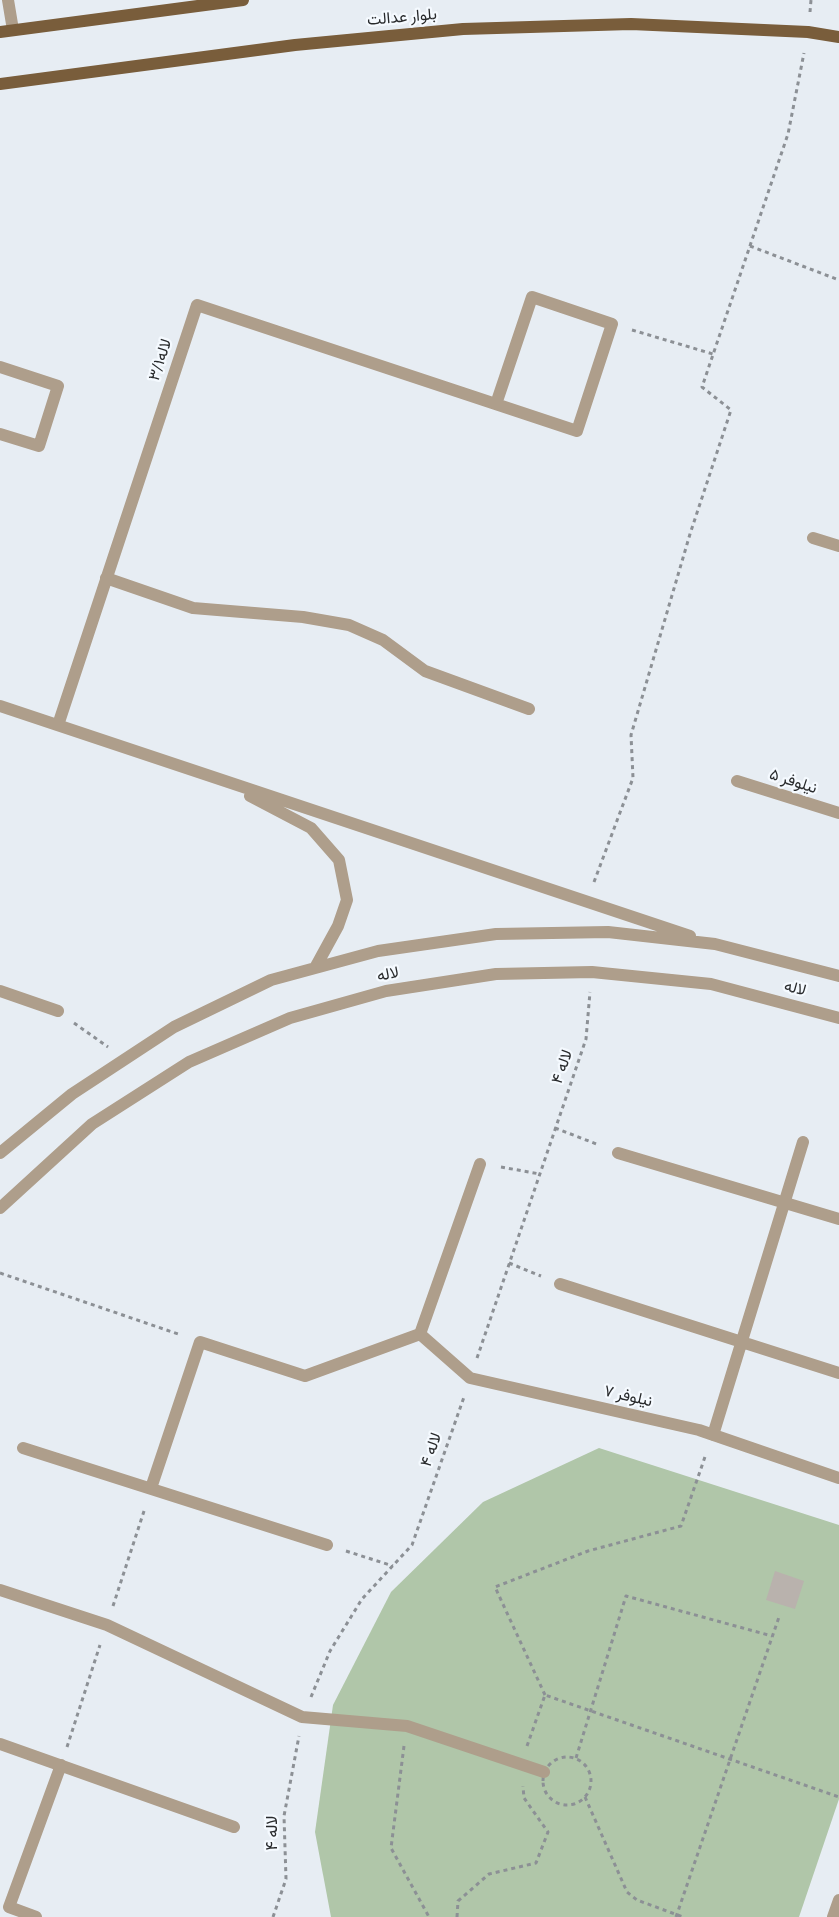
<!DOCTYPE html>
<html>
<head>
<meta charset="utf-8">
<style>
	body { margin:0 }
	canvas { display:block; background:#e7edf3 }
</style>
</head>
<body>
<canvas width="839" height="1917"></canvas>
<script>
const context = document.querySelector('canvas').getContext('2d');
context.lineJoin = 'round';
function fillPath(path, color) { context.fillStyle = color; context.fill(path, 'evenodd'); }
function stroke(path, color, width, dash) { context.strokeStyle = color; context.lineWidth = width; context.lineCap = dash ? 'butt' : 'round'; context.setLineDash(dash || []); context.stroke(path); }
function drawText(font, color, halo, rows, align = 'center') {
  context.font = font + ' "Roboto Condensed",Vazirmatn,sans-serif'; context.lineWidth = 4.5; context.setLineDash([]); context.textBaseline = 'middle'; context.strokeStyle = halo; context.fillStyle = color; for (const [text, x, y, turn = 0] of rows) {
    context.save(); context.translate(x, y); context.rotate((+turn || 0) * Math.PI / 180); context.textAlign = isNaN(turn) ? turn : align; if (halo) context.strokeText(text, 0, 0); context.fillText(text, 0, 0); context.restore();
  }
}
fillPath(new Path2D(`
	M599,1448L839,1525V1799L799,1917H331L315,1832L333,1705L391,1592L483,1502Z`), '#b0c6a9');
fillPath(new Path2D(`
	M775,1571L804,1581L795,1609L766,1600Z`), '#b9b2ad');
stroke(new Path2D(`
	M810,12L811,0
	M750,246L839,280
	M632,330L713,354
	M594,882L633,778L631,735L690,534L731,410L702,387L788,134L804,53
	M74,1023L108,1047
	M555,1128L599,1145
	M501,1167L540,1174
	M509,1263L541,1276
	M0,1273L181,1335
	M477,1358L586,1039L590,992
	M346,1551L393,1566
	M113,1606L145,1508
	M545,1695L495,1587L588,1551L681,1526L706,1454
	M311,1697L330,1651L362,1599L412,1545L464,1397
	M404,1746L391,1848L429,1917
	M527,1746L545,1695L839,1797
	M67,1747L100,1645
	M543 1781a24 24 0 1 1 48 0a24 24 0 1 1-48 0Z
	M576,1758L626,1596L772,1636
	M585,1797L627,1892L637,1900L683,1917
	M273,1917L286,1879L284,1816L299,1736
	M457,1917L458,1901L489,1874L536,1863L548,1832L524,1798L523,1786
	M676,1917L779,1617`), '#8c9095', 3, [4, 4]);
stroke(new Path2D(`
	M8,0L13,30
	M0,367L58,386L39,446L0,434
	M813,538L839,546
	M106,578L193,608L303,617L349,625L383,640L425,671L529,709
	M0,706L690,936
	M58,725L197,305L577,431L612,324L532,297L496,404
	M737,781L839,813
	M250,796L311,828L339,860L347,900L338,926L315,968
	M0,991L58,1011
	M0,1153L72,1094L174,1027L271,980L378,951L496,934L608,932L715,944L839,976
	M618,1153L839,1219
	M0,1208L92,1124L189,1062L290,1018L386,991L496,974L592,972L711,984L839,1018
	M560,1284L839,1373
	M420,1334L470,1378L699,1430L839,1478
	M713,1435L803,1142
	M23,1448L327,1545
	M151,1488L200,1342L305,1376L420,1334L480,1164
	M0,1590L107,1625L302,1717L407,1726L544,1772
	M0,1744L234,1827
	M36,1917L9,1907L61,1765
	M833,1917L839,1900`), '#ae9e8b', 12);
stroke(new Path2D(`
	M0,32L243,0
	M0,84L295,45L463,29L631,24L808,32L839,37`), '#795d3b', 12);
drawText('16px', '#282a2c', '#f5faff', [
	["بلوار عدالت",402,18,-5],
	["لاله۳/۱",161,360,-72],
	["نیلوفر ۵",793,782,18],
	["لاله",388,975,-11],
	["لاله",795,989,15],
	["لاله ۴",563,1067,-71],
	["نیلوفر ۷",628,1397,13],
	["لاله ۴",432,1450,-71],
	["لاله ۴",273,1833,-90]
]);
</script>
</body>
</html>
